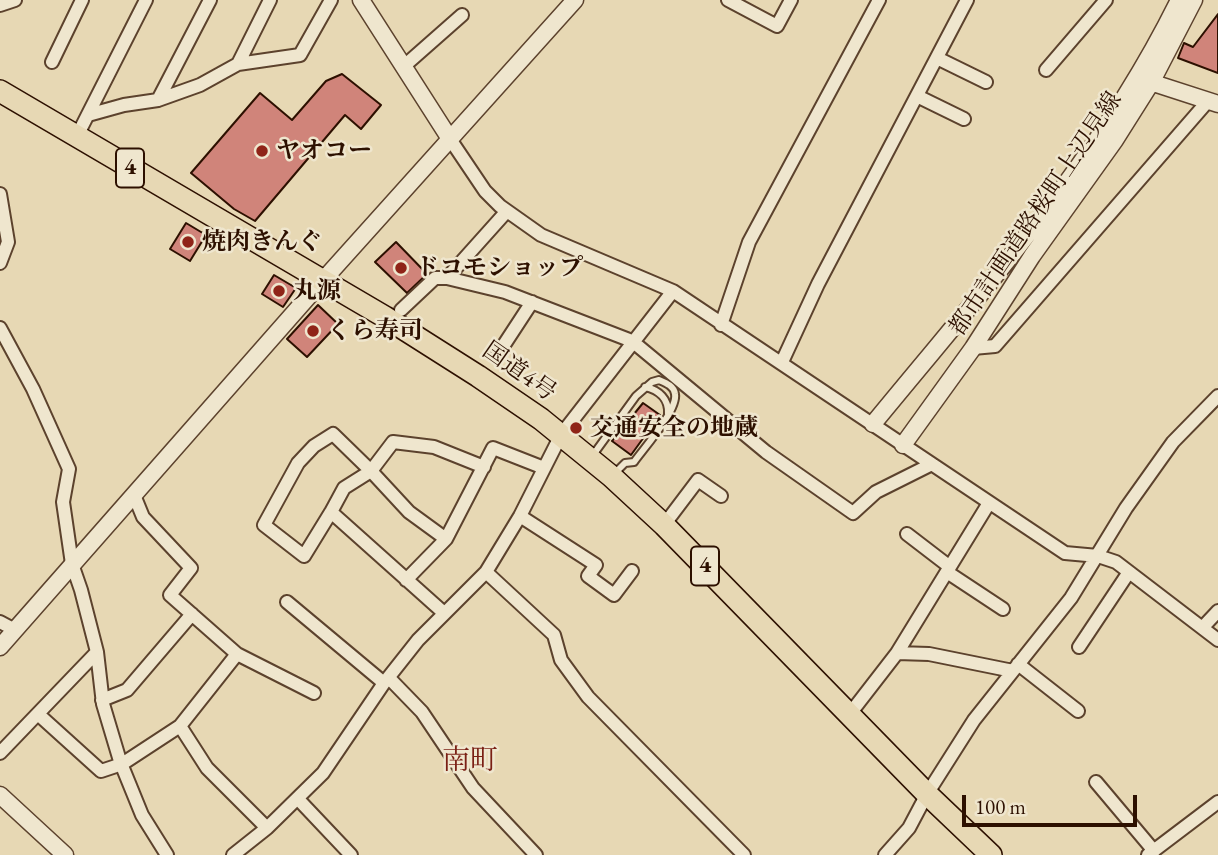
<!DOCTYPE html>
<html>
<head>
<meta charset="utf-8">
<style>
	body { margin:0 }
	#map { position:relative; width:1218px; height:855px; overflow:hidden; background:#e7d8b4; font-family:"EB Garamond",serif }
	canvas { display:block }
	.scale { position:absolute; left:962px; top:795px; width:175px; height:32px; box-sizing:border-box; border:4px solid #2d1000; border-top:0; padding-left:9px; font-size:21px; line-height:24px; white-space:nowrap; color:#2d1000; -webkit-text-stroke:5px #efe6ce; paint-order:stroke }
</style>
</head>
<body>
<div id="map">
<canvas width="1218" height="855"></canvas>
<div class="scale">100 m</div>
</div>
<script>
const context = document.querySelector('canvas').getContext('2d');
context.lineJoin = 'round';
function fillPath(path, color) { context.fillStyle = color; context.fill(path, 'evenodd'); }
function stroke(path, color, width, dash) { context.strokeStyle = color; context.lineWidth = width; context.lineCap = dash ? 'butt' : 'round'; context.setLineDash(dash || []); context.stroke(path); }
function drawText(font, color, halo, rows, align = 'center') {
  context.font = font + ' "EB Garamond","Noto Serif JP",serif'; context.lineWidth = 5; context.setLineDash([]); context.textBaseline = 'middle'; context.strokeStyle = halo; context.fillStyle = color; for (const [text, x, y, turn = 0] of rows) {
    context.save(); context.translate(x, y); context.rotate((+turn || 0) * Math.PI / 180); context.textAlign = isNaN(turn) ? turn : align; if (halo) context.strokeText(text, 0, 0); context.fillText(text, 0, 0); context.restore();
  }
}
const building = new Path2D(`
	M1218,14V73L1178,58L1184,43L1193,47Z
	M342,74L381,105L361,129L345,115L255,221L234,209L191,173L260,93L292,120L326,81Z
	M186,223L206,235L190,261L170,249Z
	M396,242L427,274L407,293L375,262Z
	M274,275L296,288L283,307L262,294Z
	M318,305L338,324L307,357L287,339Z
	M643,403L660,415L631,455L612,441Z`);
fillPath(building, '#d0847a');
stroke(building, '#2d1000', 2);
const service = new Path2D(`
	M645,387C659,390 669,399 668,414
	M593,455L636,396L652,382L659,380C666,383 674,386 675,394C678,410 644,448 634,462L625,463L613,475`);
const minor = new Path2D(`
	M728,0L777,26L791,0
	M0,5L15,0
	M937,58L986,82
	M52,62L82,0
	M238,64L270,0
	M403,67L462,15
	M1046,70L1106,0
	M917,96L964,119
	M158,100L210,0
	M88,115L124,105L158,100L200,85L238,64L300,55L331,0
	M77,136L146,0
	M450,139L485,191L500,206L541,235L673,291L1065,553L1098,556L1116,562L1218,640
	M0,194L8,242L0,263
	M507,211L447,278L505,292L632,341L766,452L853,513L876,492L932,464
	M401,310L435,278H447
	M721,325L749,242L879,0
	M0,328L33,389L69,469L63,502L72,564L81,590L97,652L103,704L120,761L142,815L167,855
	M973,348L995,346L1208,101
	M496,357L532,302
	M782,362L818,284L967,0
	M134,495L143,517L191,568L170,595L237,654L180,726L207,768L267,828
	M331,512L344,488L371,471L333,434L314,446L298,463L264,525L304,556L331,512L444,613
	M520,516L596,565L588,576L614,595L632,571
	M664,525L698,480L721,496
	M907,534L950,567
	M446,539L409,512L371,471L393,442L434,447L484,467
	M486,572L554,635L561,660L588,697L744,855
	M947,572L1003,609
	M406,580L446,539L493,448L544,468
	M287,602L384,683
	M0,622L15,630
	M1203,627L1218,611
	M1079,647L1129,572
	M897,653L929,654L1013,671
	M237,654L314,693
	M1018,664L1078,711
	M389,678L422,712L473,788L536,855
	M102,700L127,690L192,614
	M39,715L101,771L122,764L180,726
	M849,715L897,653L989,503
	M0,753L97,652
	M1096,782L1154,851
	M298,799L351,855
	M233,855L267,828L323,773L384,683L418,640L486,572L520,516L561,435L673,291
	M885,855L909,828L927,794L974,720L1071,598L1126,508L1173,442L1218,396
	M1148,855L1218,802`);
const tertiary = new Path2D(`
	M361,0L450,139
	M1144,80L1218,104
	M873,424C983,290 1102,157 1179,0
	M903,445L973,348L1032,256L1115,140L1151,83L1194,0
	M0,647L308,297L575,0
	M0,795L65,855`);
const trunk = new Path2D(`
	M0,91L385,317L478,376L541,419L611,476L664,525L927,794L991,855`);
stroke(service, '#5c422d', 10);
stroke(minor, '#5c422d', 16);
stroke(tertiary, '#5c422d', 19);
stroke(trunk, '#2d1000', 24);
stroke(service, '#efe6ce', 6);
stroke(minor, '#efe6ce', 12);
stroke(tertiary, '#efe6ce', 16);
stroke(trunk, '#e7d8b4', 21);
for (const [x, y, r, color] of [
	[262,151,7,"#8f2418"],
	[188,242,7,"#8f2418"],
	[401,268,7,"#8f2418"],
	[279,291,7,"#8f2418"],
	[313,331,7,"#8f2418"],
	[576,428,7,"#8f2418"]
]) { const dot = new Path2D(); dot.arc(x, y, r, 0, 2 * Math.PI); context.fillStyle = color; context.fill(dot); stroke(dot, '#efe6ce', 2.5); }
for (const [x, y, w] of [
	[130,168,28],
	[705,566,28]
]) { const box = new Path2D(); box.roundRect(x - w / 2, y - 19.5, w, 39, 5); context.fillStyle = '#efe6ce'; context.fill(box); stroke(box, '#2d1000', 2); }
drawText('bold 23px', '#2d1000', null, [
	["4",130,168],
	["4",705,566]
]);
drawText('bold 24px', '#2d1000', '#efe6ce', [
	["ヤオコー",276,151],
	["焼肉きんぐ",202,242],
	["ドコモショップ",415,268],
	["丸源",293,291],
	["くら寿司",327,331],
	["交通安全の地蔵",590,428]
], 'left');
drawText('24px', '#2d1000', '#efe6ce', [
	["都市計画道路桜町上辺見線",1036,214,-56],
	["国道4号",519,372,35]
]);
drawText('28px', '#7a1f14', '#efe6ce', [
	["南町",470,761]
]);
</script>
</body>
</html>
